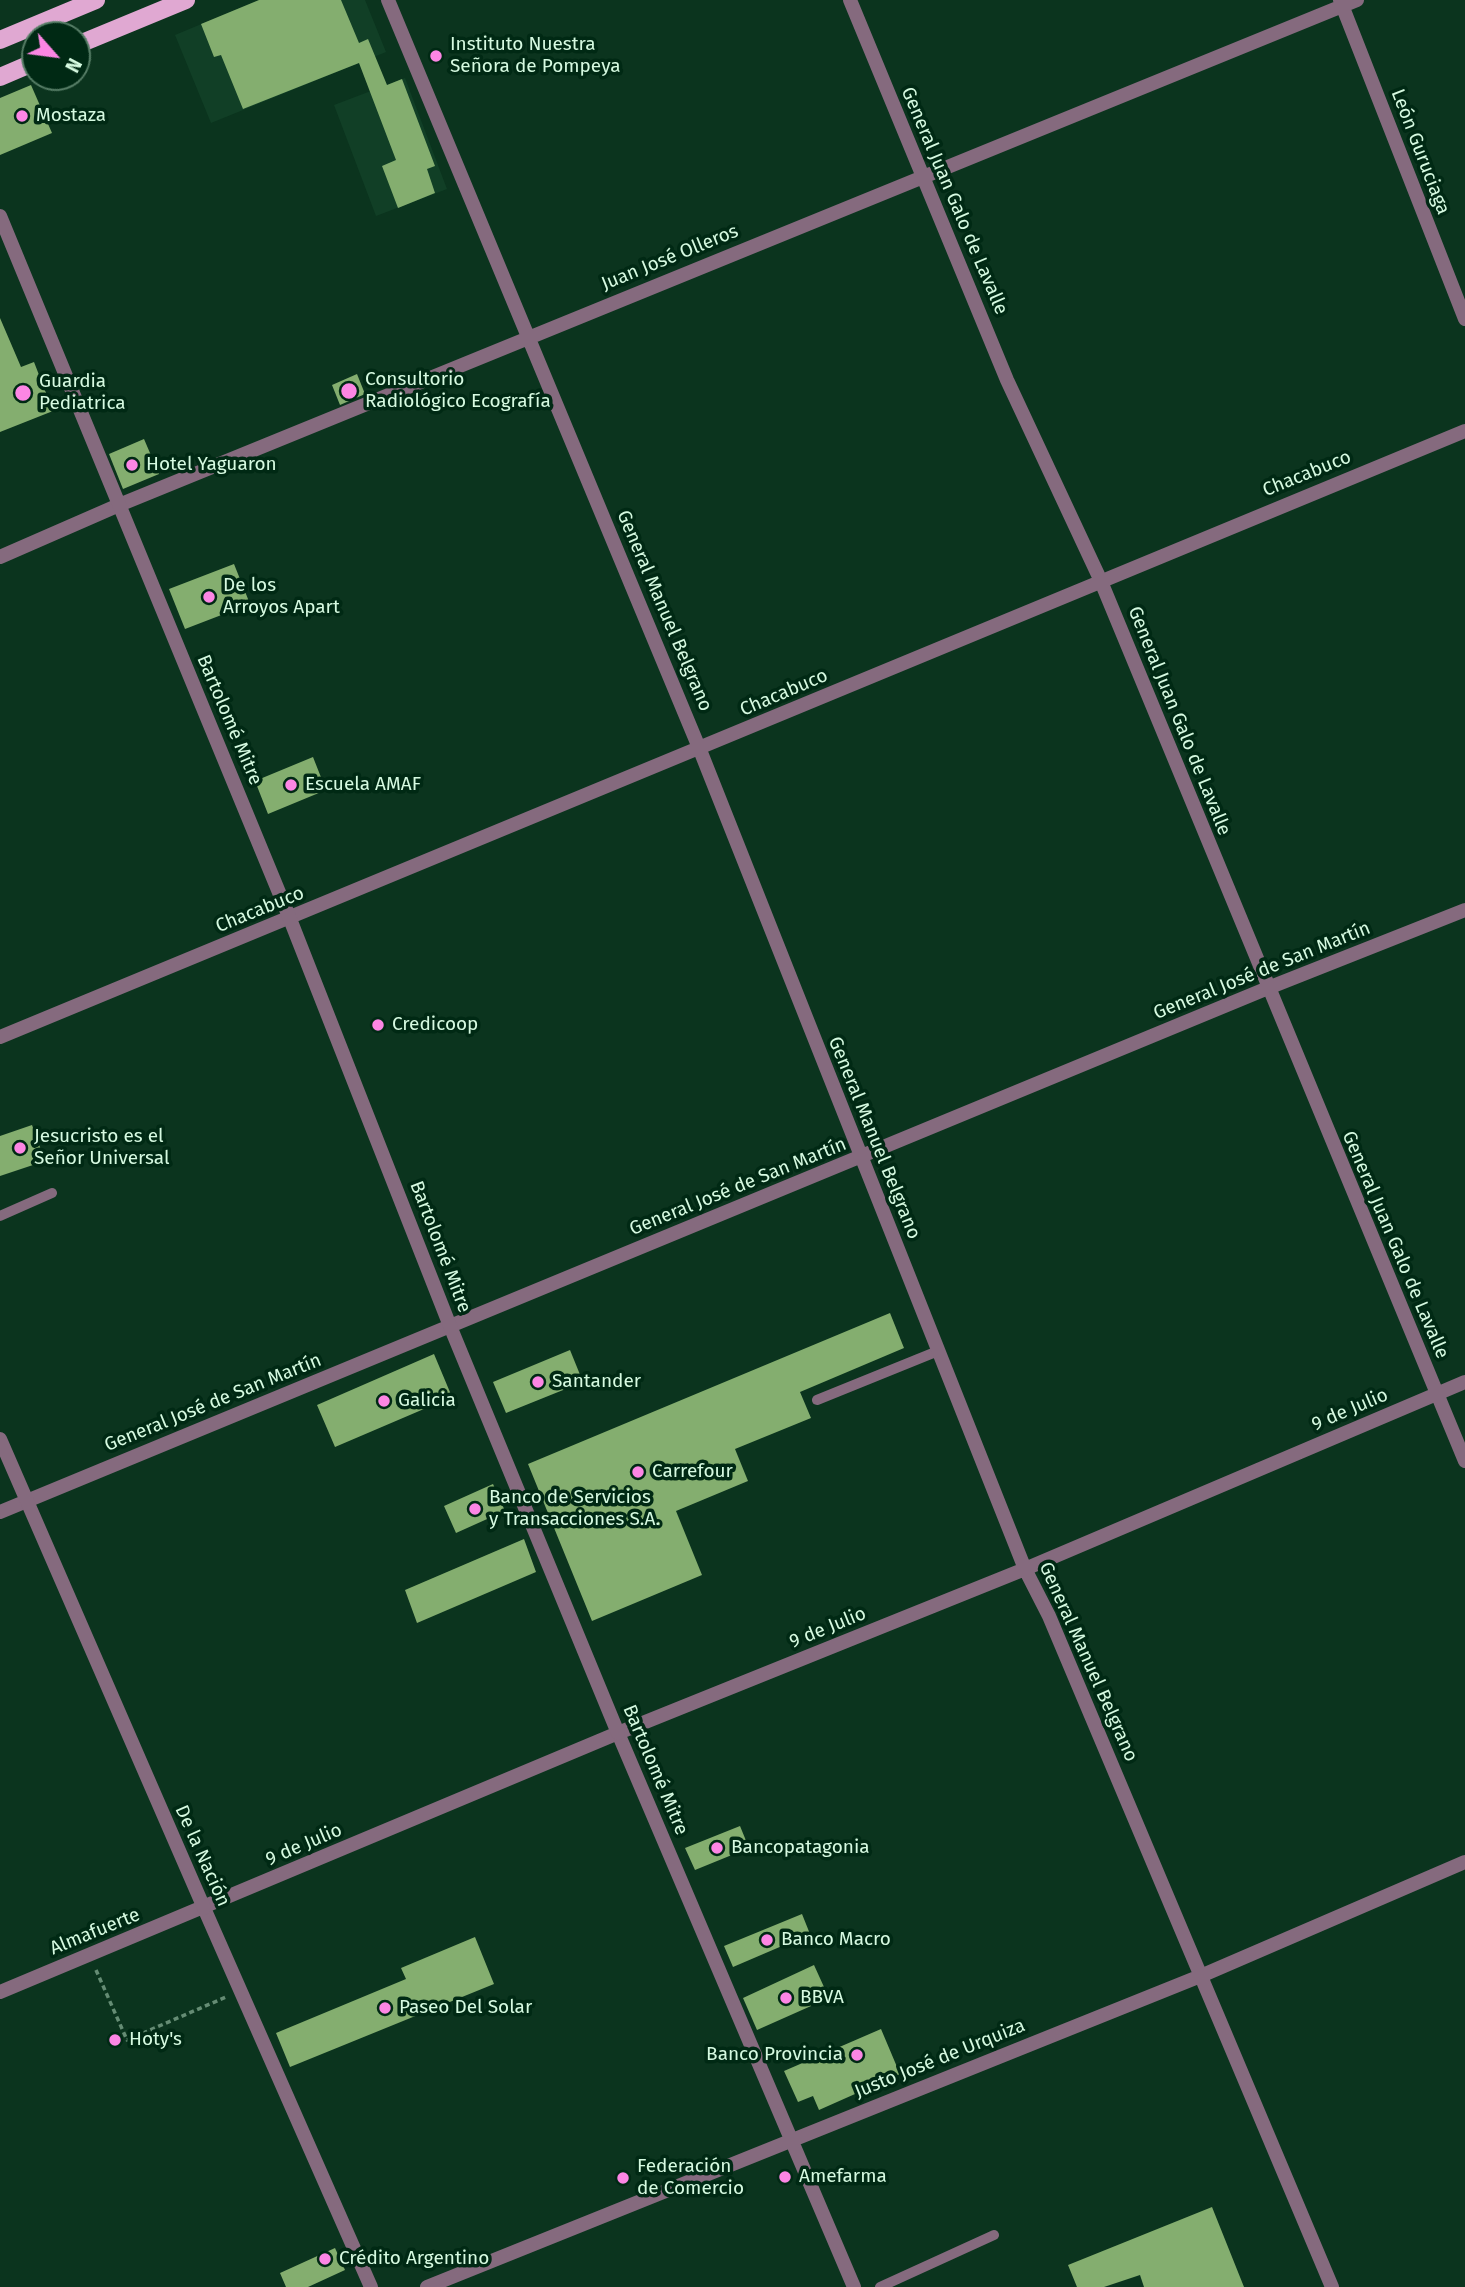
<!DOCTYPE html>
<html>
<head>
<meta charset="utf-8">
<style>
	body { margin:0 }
	#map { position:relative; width:1465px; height:2287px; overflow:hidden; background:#0b341e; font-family:"Fira Sans",sans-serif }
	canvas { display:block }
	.north { position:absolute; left:21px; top:21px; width:70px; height:70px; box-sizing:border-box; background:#002914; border:2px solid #567d66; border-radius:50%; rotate:118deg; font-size:19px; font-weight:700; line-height:28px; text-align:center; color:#d6fae1 }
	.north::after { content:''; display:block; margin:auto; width:24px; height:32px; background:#fc86e4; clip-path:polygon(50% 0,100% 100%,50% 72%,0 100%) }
</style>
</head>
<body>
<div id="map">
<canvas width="1465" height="2287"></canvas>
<div class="north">N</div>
</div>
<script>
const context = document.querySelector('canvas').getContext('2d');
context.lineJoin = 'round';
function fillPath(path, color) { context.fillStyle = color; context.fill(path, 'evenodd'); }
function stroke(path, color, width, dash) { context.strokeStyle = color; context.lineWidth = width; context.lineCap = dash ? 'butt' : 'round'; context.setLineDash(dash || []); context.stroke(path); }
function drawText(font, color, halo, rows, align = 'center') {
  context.font = font + ' "Fira Sans",sans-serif'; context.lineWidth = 7; context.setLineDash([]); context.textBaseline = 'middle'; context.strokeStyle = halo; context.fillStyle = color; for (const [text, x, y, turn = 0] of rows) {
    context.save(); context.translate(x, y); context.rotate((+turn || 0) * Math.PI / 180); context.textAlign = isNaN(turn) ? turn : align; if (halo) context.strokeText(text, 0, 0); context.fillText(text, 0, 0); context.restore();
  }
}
fillPath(new Path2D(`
	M259,0H365L386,52L211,123L175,35Z
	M405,78L447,189L376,216L334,105Z`), '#113f26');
fillPath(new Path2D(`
	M259,0H341L359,43L368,39L387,85L402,79L435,166L427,169L435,193L398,208L382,166L396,160L359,63L243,109L221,55L214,57L201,24Z
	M31,85L52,133L0,155V98Z
	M0,318L21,367L34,362L53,411L0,432Z
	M357,374L365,394L340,405L332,385Z
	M144,439L159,474L123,489L109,454Z
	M234,564L250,604L185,629L169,589Z
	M313,757L326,790L268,814L255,781Z
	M32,1125L45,1161L0,1176V1136Z
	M890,1313L904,1348L800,1392L811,1418L735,1449L748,1481L676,1511L702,1575L592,1621L528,1464Z
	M570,1350L583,1382L506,1413L493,1382Z
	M434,1354L452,1397L335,1447L317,1405Z
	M493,1484L505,1511L456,1533L444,1506Z
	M524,1539L536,1572L417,1623L405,1590Z
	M740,1826L749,1848L695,1870L685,1848Z
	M802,1914L810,1934L733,1967L724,1946Z
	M475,1937L494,1984L290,2067L276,2033L406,1979L401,1968Z
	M814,1965L829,1998L757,2030L743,1998Z
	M881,2029L900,2074L819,2110L813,2096L798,2102L784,2071Z
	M1212,2207L1244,2287H1144L1140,2275L1104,2287H1077L1068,2265Z
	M335,2248L345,2270L308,2287H286L280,2273Z`), '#84ae6f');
stroke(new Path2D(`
	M96,1970L127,2040L226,1997`), '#658c74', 3.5, [5, 3.5]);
stroke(new Path2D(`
	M0,1216L52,1193
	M817,1400L938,1351
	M880,2287L994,2235`), '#856a7e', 10);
stroke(new Path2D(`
	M388,0L700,750L1025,1569L1049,1616L1332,2287
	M850,0L1007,380L1100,579L1465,1461
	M1340,0L1465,319
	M0,557L119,505L1357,0
	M0,1037L1465,431
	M0,1512L1268,988L1465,910
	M618,1733L854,2287
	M204,1908L371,2287
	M0,1992L618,1733L1025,1569L1465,1382
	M427,2287L1203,1975L1465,1862`), '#856a7e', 14);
stroke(new Path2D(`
	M0,216L290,919L450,1326L618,1733
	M0,1439L204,1908`), '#856a7e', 14);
stroke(new Path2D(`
	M0,40L96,0
	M77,45L186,0
	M0,77L35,62`), '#e0a8d2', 18);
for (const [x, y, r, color] of [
	[436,56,7,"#fc86e4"],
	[22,116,7,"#fc86e4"],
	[349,391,9,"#fc86e4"],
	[23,393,9,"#fc86e4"],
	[132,465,7,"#fc86e4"],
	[209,597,7,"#fc86e4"],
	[291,785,7,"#fc86e4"],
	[378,1025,7,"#fc86e4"],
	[20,1148,7,"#fc86e4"],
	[538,1382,7,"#fc86e4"],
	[384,1401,7,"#fc86e4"],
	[638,1472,7,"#fc86e4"],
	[475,1509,7,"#fc86e4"],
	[717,1848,7,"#fc86e4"],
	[767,1940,7,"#fc86e4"],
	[786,1998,7,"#fc86e4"],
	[385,2008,7,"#fc86e4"],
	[115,2040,7,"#fc86e4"],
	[857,2055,7,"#fc86e4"],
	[785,2177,7,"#fc86e4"],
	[623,2178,7,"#fc86e4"],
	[325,2259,7,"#fc86e4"]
]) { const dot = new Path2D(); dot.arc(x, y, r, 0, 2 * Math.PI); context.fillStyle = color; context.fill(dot); stroke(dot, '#002914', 2.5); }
drawText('19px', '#d6fae1', '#002914', [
	["Instituto Nuestra",450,45],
	["Señora de Pompeya",450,67],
	["Mostaza",36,116],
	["Consultorio",365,380],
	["Radiológico Ecografía",365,402],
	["Guardia",39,382],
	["Pediatrica",39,404],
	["Hotel Yaguaron",146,465],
	["De los",223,586],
	["Arroyos Apart",223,608],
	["Escuela AMAF",305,785],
	["Credicoop",392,1025],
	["Jesucristo es el",34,1137],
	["Señor Universal",34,1159],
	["Santander",552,1382],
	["Galicia",398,1401],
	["Carrefour",652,1472],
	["Banco de Servicios",489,1498],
	["y Transacciones S.A.",489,1520],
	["Bancopatagonia",731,1848],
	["Banco Macro",781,1940],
	["BBVA",800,1998],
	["Paseo Del Solar",399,2008],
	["Hoty's",129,2040],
	["Banco Provincia",843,2055,"right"],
	["Federación",637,2167],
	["de Comercio",637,2189],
	["Amefarma",799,2177],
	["Crédito Argentino",339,2259]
], 'left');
drawText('19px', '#d6fae1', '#002914', [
	["León Guruciaga",1420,152,69],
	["General Juan Galo de Lavalle",954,201,67],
	["Juan José Olleros",670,258,-22],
	["Chacabuco",1307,474,-22],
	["General Manuel Belgrano",664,611,67],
	["Chacabuco",784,693,-23],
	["Bartolomé Mitre",229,720,67],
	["General Juan Galo de Lavalle",1179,721,68],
	["Chacabuco",260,910,-22],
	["General José de San Martín",1262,971,-22],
	["General Manuel Belgrano",874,1138,68],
	["General José de San Martín",738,1187,-22],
	["General Juan Galo de Lavalle",1395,1245,67],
	["Bartolomé Mitre",440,1247,69],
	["General José de San Martín",213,1403,-22],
	["9 de Julio",1350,1410,-23],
	["9 de Julio",828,1628,-22],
	["General Manuel Belgrano",1088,1662,66],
	["Bartolomé Mitre",655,1770,67],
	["9 de Julio",304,1845,-23],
	["De la Nación",202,1856,66],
	["Almafuerte",95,1932,-22],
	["Justo José de Urquiza",940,2059,-22]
]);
</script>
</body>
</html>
